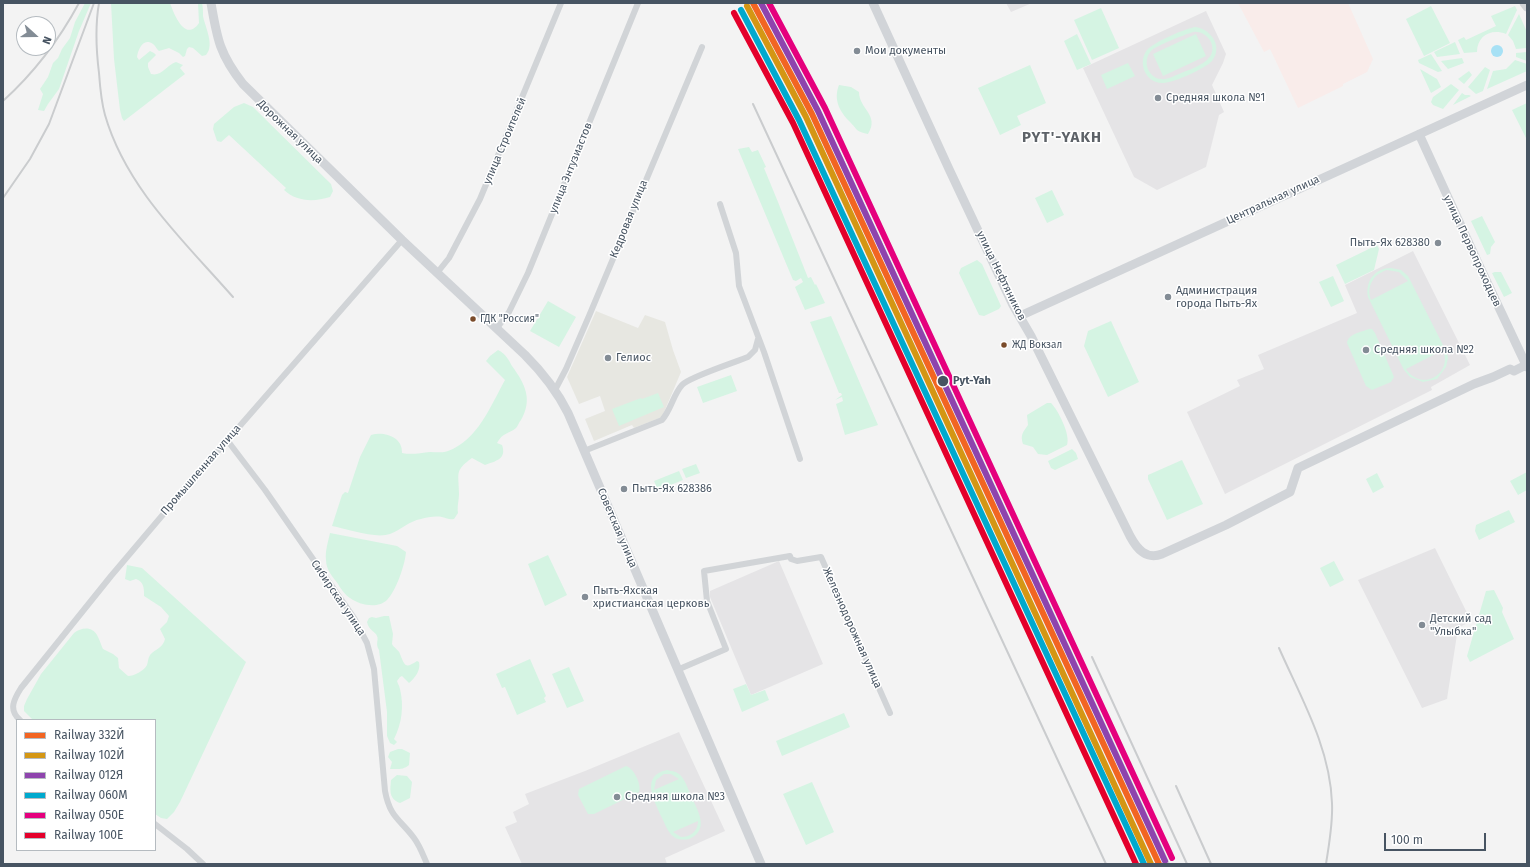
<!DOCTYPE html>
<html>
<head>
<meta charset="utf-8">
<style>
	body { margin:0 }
	#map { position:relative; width:1530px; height:867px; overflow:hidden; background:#f3f3f3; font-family:"Fira Sans",sans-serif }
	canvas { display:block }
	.frame { position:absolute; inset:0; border:4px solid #475462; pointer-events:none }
	.legend { position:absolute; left:16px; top:719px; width:140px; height:132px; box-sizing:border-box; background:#fff; border:1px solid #b5bbc0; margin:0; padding:5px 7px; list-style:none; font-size:12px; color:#475462 }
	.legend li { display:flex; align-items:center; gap:8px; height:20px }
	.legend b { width:20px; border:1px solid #b5bbc0 }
	.north { position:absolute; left:16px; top:16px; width:40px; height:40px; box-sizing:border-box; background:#fff; border:1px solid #b5bbc0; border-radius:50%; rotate:111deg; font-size:11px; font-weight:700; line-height:16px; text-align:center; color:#475462 }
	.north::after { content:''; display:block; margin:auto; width:14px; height:18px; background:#838c95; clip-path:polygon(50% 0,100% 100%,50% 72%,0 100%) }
	.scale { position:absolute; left:1384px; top:833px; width:102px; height:18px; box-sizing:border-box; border:2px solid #475462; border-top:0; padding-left:5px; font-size:12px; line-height:14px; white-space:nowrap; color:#475462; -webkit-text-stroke:3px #fff; paint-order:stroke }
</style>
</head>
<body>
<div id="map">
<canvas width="1530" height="867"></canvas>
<div class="frame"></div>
<ul class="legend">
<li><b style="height:5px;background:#f26522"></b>Railway 332Й</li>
<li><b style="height:5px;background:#d49614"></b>Railway 102Й</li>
<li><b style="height:5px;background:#8e44ad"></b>Railway 012Я</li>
<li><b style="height:5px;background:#00a9ce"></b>Railway 060М</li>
<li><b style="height:5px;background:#e5007d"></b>Railway 050Е</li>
<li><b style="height:5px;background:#e4002b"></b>Railway 100Е</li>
</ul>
<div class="north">N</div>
<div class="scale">100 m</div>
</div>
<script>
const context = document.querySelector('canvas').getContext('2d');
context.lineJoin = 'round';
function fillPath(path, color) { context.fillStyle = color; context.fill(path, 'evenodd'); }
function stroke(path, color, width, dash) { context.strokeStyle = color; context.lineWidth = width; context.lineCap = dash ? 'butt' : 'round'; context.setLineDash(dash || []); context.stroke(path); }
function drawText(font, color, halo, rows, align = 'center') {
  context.font = font + ' "Fira Sans",sans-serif'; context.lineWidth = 3; context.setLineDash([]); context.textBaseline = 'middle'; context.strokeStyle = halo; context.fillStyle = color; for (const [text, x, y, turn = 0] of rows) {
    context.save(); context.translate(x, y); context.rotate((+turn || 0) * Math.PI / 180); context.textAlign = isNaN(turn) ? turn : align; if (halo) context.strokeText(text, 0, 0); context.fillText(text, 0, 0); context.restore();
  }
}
fillPath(new Path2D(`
	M596,311L638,328L645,315L665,322L673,350L681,372L662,417L634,428L632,425L594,441L585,419L605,411L600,396L579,404L567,377Z`), '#e7e7e1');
fillPath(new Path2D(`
	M1006,3H1032L1011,12Z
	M1206,11L1226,54L1223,63L1212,85L1224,112L1219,115L1206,167L1157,190L1134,177L1083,68Z
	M1413,251L1470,365L1431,387L1432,390L1225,494L1187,412L1240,386L1237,380L1264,369L1258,355L1357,313L1345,285Z
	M1435,548L1471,621L1458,628L1447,699L1422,708L1358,580Z
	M779,561L823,664L751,695L710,597V591Z
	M679,732L725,831L665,858L667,864H522L505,827L517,822L513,812L529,804L525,794L585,771Z`), '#e5e4e6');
fillPath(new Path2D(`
	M1238,3H1348L1373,59L1367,72L1343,84V86L1298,108L1270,49L1264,52Z`), '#f9ecea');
fillPath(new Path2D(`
	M85,3H91L79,31L59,89L48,104L44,111L38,110L43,94L40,89L48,77L53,63L58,58L62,49L70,38L75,22Z
	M111,3H170C174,14 185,43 199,23L198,3H202C203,7 203,11 203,16C205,27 215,45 206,55L202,56L193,48L189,47L187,49L185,56L183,57L179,53L169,48L159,51C156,49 156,46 153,44C143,37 138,50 137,57L139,60L150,51L154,53L156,55L148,63V67L151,74C161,77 167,65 176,62L183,65L180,68L185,74L124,121L122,118L120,110L114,59Z
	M1431,6L1450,43L1424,56L1406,19Z
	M1515,6L1517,10L1506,34C1491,28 1477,36 1477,52L1464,53L1458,40L1464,37L1466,40L1496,26L1491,16Z
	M1101,8L1119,48L1092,60L1074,20Z
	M1519,14L1527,32V48L1516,49L1513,41L1508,35Z
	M1196,27C1212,30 1223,47 1212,61C1206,68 1172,84 1162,83C1146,83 1137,63 1147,50C1154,42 1186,28 1196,27ZM1193,32C1208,30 1220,49 1207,60C1199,67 1188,70 1179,74C1173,76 1168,80 1161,79C1148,78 1142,61 1151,51C1157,45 1184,35 1193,32Z
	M1077,34L1091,64L1077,70L1064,41Z
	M1196,34L1206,56L1163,76L1153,54Z
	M1455,42L1460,54L1437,57L1434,52Z
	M1527,52V61L1516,57V53Z
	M1431,54L1442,71L1438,72L1419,63L1418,60Z
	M1462,58L1464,63L1448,69L1441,61Z
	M1515,60L1527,64V71L1487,89L1493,71L1506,69Z
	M1128,63L1135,76L1107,89L1101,75Z
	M1030,65L1046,103L1017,116L1021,125L1000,135L978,88Z
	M1485,67L1490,70L1483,91L1476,94L1468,87Z
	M1420,69L1437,79L1441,87L1431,93Z
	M1469,71L1472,75L1464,84L1458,79Z
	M1451,84L1459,90L1443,109L1433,105L1431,102L1433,97Z
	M839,85L851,87L859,92C859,109 880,115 868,134C855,131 858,130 850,122C840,112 833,100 839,85Z
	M1462,93L1465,95H1469L1471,96L1453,105Z
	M244,103L253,107L331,184L333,191L330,197C314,202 297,202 284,190L286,188L229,135L221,142L217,141L213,129L214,124L234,107Z
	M1527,103V140L1512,110Z
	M749,147L752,152L758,150L766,167L764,168L778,202L808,278L811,277L815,285L816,284L825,303L805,310L795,287L803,282L801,278L796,281L793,280L738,149Z
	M1052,190L1064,215L1047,223L1035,198Z
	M1482,216L1495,242L1491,247L1490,254L1487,255L1471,221Z
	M1377,245L1379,249L1374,270L1345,284L1336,265Z
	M977,260L982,264L1001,306L999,309L984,316L979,315L959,273L961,268Z
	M1391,268L1401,270L1408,276L1447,353L1448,358L1446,367L1437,379L1423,382L1410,377L1404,370L1368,297C1365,281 1375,268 1391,268ZM1387,270L1399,272L1408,281L1371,300C1366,287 1373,274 1387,270ZM1443,350C1453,375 1421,392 1406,369Z
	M1495,272H1501L1512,293L1504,297L1492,273Z
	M1333,276L1344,301L1331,307L1319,282Z
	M548,301L576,317L559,347L530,331Z
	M831,316L878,425L845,435L836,404L843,401L842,397L835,400L842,395L841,393H839L810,322Z
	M1111,321L1139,382L1108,397L1084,346L1088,331Z
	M1369,329H1372L1375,333L1394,377L1391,382L1372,390L1366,386L1347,343C1348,334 1361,332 1369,329Z
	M498,350C506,354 508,359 512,366C525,384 533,399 521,420C519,422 518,426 516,428C509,434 503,432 497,443L502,445C507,459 496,461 485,465L472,458C454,471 459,473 459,494C459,500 457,506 458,513L454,519C449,520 447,518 442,517C436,516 427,517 421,519C409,521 401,530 390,534C376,539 347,529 332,526L342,495L345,492L348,493L360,457L371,435C384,431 403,437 402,453C411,455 421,453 430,452C436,452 444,453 448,451C478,440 491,405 505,380L486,361L490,356Z
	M731,375L737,391L703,403L697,387Z
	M658,393L664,407L619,426L612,409L641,398L642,399Z
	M1047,403H1051C1058,410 1071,435 1067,445L1047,455L1038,454L1033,447L1023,444C1020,435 1023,432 1028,425L1027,415Z
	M1072,449L1076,453L1078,459L1055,470L1051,468L1048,461Z
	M1182,460L1203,504L1167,520L1148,479V475Z
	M696,464L700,473L686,478L682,469Z
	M679,471L683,480L658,490L654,481Z
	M1527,472V490L1518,495L1510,481Z
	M1377,473L1384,487L1373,493L1366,479Z
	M1509,510L1515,522L1479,540L1475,531L1476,525Z
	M330,533L397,546L406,552C405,565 396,591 387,600C378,609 359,605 350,598C345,595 341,589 338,584C333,577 326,570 326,560C325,551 328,542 330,533Z
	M548,555L567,595L545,606L528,564Z
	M1334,561L1344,580L1330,587L1320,568Z
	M127,565L142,568L246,662L180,802L174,812L167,819L161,818L155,814V720H33L24,711V706L27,699L41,674L74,633C82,627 93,626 98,637C100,641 101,645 103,649L113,654L118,658L119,668L128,676C134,676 144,671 147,665C148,662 148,658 150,655C155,649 163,648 165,639L160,629L167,622L169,616L161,607L144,596C144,588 144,582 136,579L130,581L125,579Z
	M1494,590L1503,608L1502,612L1514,639L1470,662L1467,656L1486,591Z
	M384,616H389L393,634L392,644C394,648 399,650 400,654C405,666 405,669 417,661L419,662C421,670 415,678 409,683L402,676L400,677L397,681C398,684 399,685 400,689C404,706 402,723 394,739L397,742L394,745L390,743L387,736V712L379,650C375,644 379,640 377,636C375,631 369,631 367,622L369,618L372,617L376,618Z
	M530,659L546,696L544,698L546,702L517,715L505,687L502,688L496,674Z
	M569,667L584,701L567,708L552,674Z
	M746,684L751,695L765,690L769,700L742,712L733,689Z
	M844,713L850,727L782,756L776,741Z
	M398,749H402L410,753L409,765C403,770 398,769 390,769L392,762L388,757L390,752Z
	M626,766C634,768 642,785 639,792L594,814H588L578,795L579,789Z
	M667,770C671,771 675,771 679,774C685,779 688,789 691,796C698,811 710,830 689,839C684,840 678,840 674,837C667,832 665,823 661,816C654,800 640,776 667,770ZM664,774H671L679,779L654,790L656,780ZM698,821C698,831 691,837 681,837L673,832Z
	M397,775L407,776L412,782L410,798L400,803C389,799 390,791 391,780Z
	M812,782L834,832L806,845L783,794Z`), '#d5f4e3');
fillPath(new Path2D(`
	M1491 51a6 6 0 1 1 12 0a6 6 0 1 1-12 0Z`), '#a7e1f5');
stroke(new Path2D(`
	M720,204L736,253L739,286L764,352L800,459
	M437,273L449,258L480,199L561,3
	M497,328L509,312L528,273L638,3
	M555,390L566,369L589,316L702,47
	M227,440L265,490L354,618L367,643L374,669L385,791C390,818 400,819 414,838C420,846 423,855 427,864
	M584,451L662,420C671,410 673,395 682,385C689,377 736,362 748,357L755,350L758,339
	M677,670L726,649L707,601L704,571L790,556L791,559L797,561L821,557L890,713
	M20,720C8,710 14,699 21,688L111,576L177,498L402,240
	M155,824L187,849L203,864`), '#d1d4d7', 6);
stroke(new Path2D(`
	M211,3C217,39 220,55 243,84L402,240L525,355C543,373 557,391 568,413L761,864
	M873,3L949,169L1013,305L1031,336L1130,536C1137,549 1146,560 1162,554L1226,525L1290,492L1298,468L1474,384L1493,377L1510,369L1514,371L1526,365
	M1524,3L1527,7
	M1419,134L1478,263L1527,367
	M1020,316L1527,85`), '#d1d4d8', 9);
stroke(new Path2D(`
	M99,3C95,26 96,49 99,73C100,87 101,101 105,115C126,188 184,241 233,297
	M759,3L842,158L1169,864
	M3,101C35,72 58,42 79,3
	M753,104L1106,864
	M3,198L30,159L49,124L94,3
	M1279,648C1301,698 1330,747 1332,803C1333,824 1329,844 1326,864
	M1092,657L1187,864
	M1176,786L1211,864`), '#caccce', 2);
stroke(new Path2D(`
	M753,3L812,114L1159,864`), '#f26522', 6);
stroke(new Path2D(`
	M747,6L806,117L1151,864`), '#d49614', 6);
stroke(new Path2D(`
	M761,3L818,111L1165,861`), '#8e44ad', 6);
stroke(new Path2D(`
	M741,10L799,120L1144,864`), '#00a9ce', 6);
stroke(new Path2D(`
	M769,3L825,108L1172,858`), '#e5007d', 6);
stroke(new Path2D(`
	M734,13L793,123L1136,864`), '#e4002b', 6);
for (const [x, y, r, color] of [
	[857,51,4,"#838c95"],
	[1158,98,4,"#838c95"],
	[1438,243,4,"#838c95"],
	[1168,297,4,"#838c95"],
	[473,319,3.5,"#7a4b2a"],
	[1004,345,3.5,"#7a4b2a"],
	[1366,350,4,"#838c95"],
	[608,358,4,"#838c95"],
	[943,381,6,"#475462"],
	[624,489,4,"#838c95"],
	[585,597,4,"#838c95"],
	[1422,625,4,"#838c95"],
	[617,797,4,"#838c95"]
]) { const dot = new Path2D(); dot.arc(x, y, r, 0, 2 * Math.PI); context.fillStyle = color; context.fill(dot); stroke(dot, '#fff', 1.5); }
drawText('10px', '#475462', '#fff', [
	["ГДК \"Россия\"",480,319],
	["ЖД Вокзал",1012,345]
], 'left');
drawText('11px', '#475462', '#fff', [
	["Мои документы",865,51],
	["Средняя школа №1",1166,98],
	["Пыть-Ях 628380",1430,243,"right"],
	["Администрация",1176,291],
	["города Пыть-Ях",1176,304],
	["Средняя школа №2",1374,350],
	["Гелиос",616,358],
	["Пыть-Ях 628386",632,489],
	["Пыть-Яхская",593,591],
	["христианская церковь",593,604],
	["Детский сад",1430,619],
	["\"Улыбка\"",1430,632],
	["Средняя школа №3",625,797]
], 'left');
drawText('11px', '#475462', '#fff', [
	["Дорожная улица",290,132,44],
	["улица Строителей",505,141,-67],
	["улица Энтузиастов",571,168,-68],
	["Центральная улица",1273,200,-25],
	["Кедровая улица",629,219,-68],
	["улица Первопроходцев",1472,251,65],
	["улица Нефтяников",1001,276,64],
	["Промышленная улица",201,470,-49],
	["Советская улица",617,528,67],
	["Сибирская улица",338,598,56],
	["Железнодорожная улица",852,628,66]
]);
drawText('bold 11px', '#475462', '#fff', [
	["Pyt-Yah",953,381]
], 'left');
context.letterSpacing = '1px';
drawText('bold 15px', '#5d6268', '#fff', [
	["PYT'-YAKH",1062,138]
]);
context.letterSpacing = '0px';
</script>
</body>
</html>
